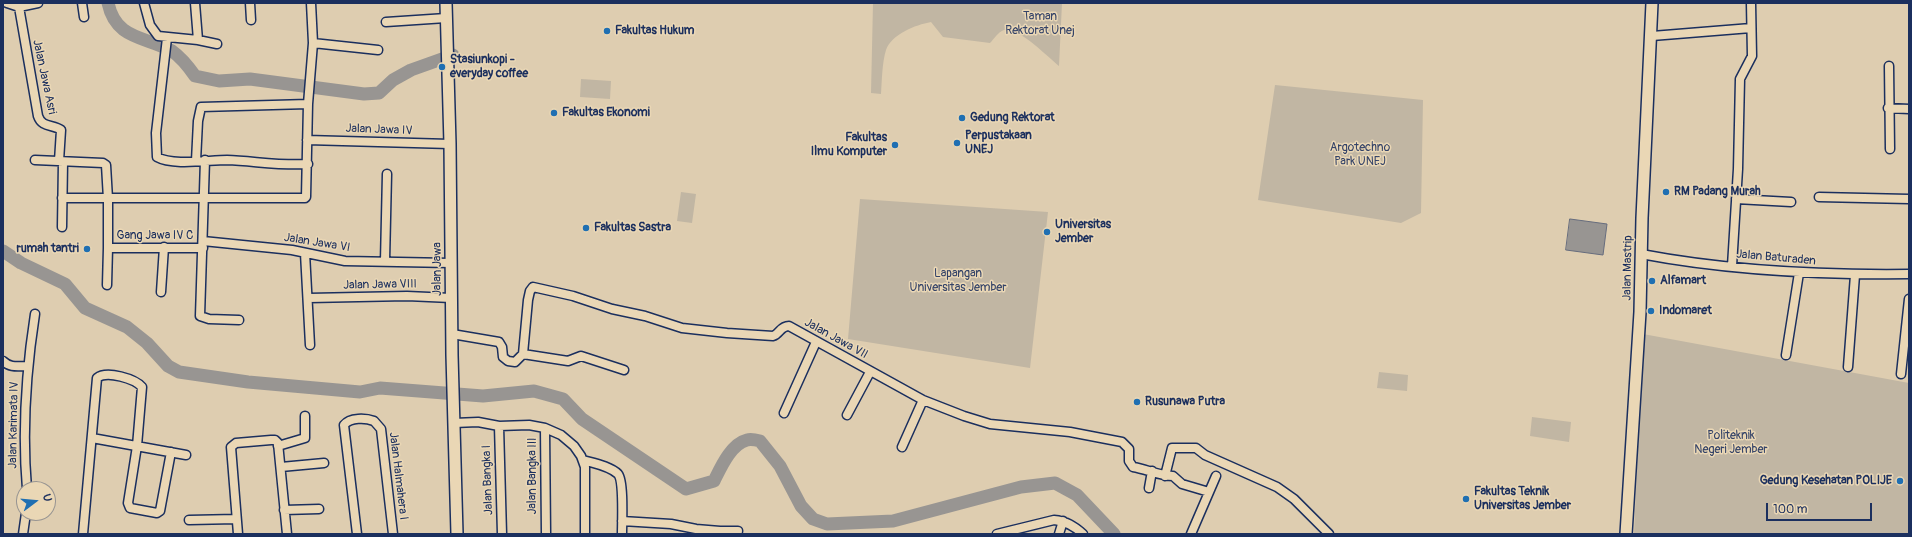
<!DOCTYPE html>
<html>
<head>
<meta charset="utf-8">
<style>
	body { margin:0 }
	#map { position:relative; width:1912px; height:537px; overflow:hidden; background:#decdb0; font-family:Pangolin,sans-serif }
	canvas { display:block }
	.frame { position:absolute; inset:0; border:4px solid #1b2f5e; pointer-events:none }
	.north { position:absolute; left:16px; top:481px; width:40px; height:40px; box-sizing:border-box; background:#ead7b5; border:1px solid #979492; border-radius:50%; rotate:74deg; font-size:11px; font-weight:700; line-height:16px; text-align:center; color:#1b2f5e }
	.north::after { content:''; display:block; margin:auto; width:14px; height:18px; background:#1f6fb2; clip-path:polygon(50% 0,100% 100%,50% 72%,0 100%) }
	.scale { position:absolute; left:1766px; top:503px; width:106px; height:18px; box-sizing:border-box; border:2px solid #1b2f5e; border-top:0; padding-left:5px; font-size:12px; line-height:14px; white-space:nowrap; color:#1b2f5e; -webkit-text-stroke:3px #ead7b5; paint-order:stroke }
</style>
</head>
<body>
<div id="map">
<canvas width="1912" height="537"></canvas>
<div class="frame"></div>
<div class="north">U</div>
<div class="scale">100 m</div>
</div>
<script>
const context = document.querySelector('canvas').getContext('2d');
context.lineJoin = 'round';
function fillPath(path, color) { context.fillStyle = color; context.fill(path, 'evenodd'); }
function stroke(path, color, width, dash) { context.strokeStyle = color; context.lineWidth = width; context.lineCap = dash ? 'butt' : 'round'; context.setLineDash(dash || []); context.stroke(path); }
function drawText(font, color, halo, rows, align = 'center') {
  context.font = font + ' Pangolin,sans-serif'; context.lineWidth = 3; context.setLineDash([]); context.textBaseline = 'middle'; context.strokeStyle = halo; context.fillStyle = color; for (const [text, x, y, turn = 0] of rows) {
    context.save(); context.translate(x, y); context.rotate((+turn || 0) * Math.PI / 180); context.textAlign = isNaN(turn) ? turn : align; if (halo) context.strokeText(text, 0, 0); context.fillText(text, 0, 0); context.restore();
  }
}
fillPath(new Path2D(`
	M873,3H1062L1059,66C1048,57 1018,26 1004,30C998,32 994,39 990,43L943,37L931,22C915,25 892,34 886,50C882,63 882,80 881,94L871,93Z
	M581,79L611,81L610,99L580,97Z
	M1275,85L1423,100L1421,213L1401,223L1258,200Z
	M681,192L696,194L692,223L677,221Z
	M860,199L1048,212L1030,368L848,339Z
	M1643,334L1909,383V534H1634Z
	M1379,372L1408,375L1407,391L1377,388Z
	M1532,417L1571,422L1569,442L1530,436Z`), '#c1b6a3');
const water = new Path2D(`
	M1570,219L1607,224L1603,255L1566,250Z`);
fillPath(water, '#989592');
stroke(water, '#666c7d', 1);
stroke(new Path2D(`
	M108,3C116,40 145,36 172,51C182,58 188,66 195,76L219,81L250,79L364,94L379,93L393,80L411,70L453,55
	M3,251L21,263L65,284L85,308L127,327L147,343L168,366L179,372L248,382L360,392L380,388L483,396L534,391L563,399L582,419L686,489L714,481C721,467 731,444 747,440C751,439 756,440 760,441L780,466L801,506L813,519L827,524L893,521L1021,487L1055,483L1077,495L1114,534`), '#989592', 13);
const street = new Path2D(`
	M7,3L19,7L38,3
	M82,3L84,17
	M144,3L150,25L158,36L198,40L217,44
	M195,3L198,40
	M250,3L251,20
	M19,7L38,116C42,128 53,124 61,130L59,161
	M386,22L446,18
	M1652,36L1751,28
	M167,38L156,133L157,157C173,166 208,160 227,160C254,161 281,166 308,164
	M313,43L378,50
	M1889,66L1890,149
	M1888,108L1909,109
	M307,140L450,144
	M35,160L103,163L106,165L108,199V248H203
	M205,160L200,316L209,319L239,320
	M196,161L198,121L201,107L308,104
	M1819,197L1909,199
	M62,198H305L306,197L308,104L313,43L311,3
	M1736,199L1791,202
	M62,227L63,162
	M203,241L292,250L345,261L451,263
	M305,253L310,345
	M1641,254C1730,271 1820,275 1909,274
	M385,261L387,174
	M1732,266L1738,169L1740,79L1752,56L1751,3
	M107,285L108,248
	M161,292L164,247
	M309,298L407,296L451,298
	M452,334L499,342L502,347L503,357L508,361L515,362L523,354L528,300L530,291L533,287L573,296L612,309L645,316L682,328L727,333L773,336C780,334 780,326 789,326L923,400L964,416L990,424L1070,432L1122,442L1129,449V461L1133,467C1146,469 1160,476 1173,476L1182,484L1209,492
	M523,354L568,361L581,356L624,370
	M1786,355L1799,273
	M3,361C10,368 18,366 27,366
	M1848,367L1855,275
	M1901,374L1909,299
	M784,413L816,342
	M847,415L870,372
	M454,423L478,422L499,426L529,425L545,428L561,435L574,446L581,456L585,467V534
	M499,426L502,534
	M545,428L546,534
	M92,438L186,455
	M278,446L305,438V416
	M902,447L923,400
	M583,460C593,463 610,466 618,474C624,481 622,523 622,534
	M281,467L324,463
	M1165,476L1172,448H1196L1205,455L1277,487L1294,499L1329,534
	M1149,488L1152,471
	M27,489C22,431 26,372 35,314
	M284,510L319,509
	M189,520L236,519
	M622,521L671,524L696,529L720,531H738
	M23,534L26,513
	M83,534L97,378C107,370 135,379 142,387L137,446L128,503L130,508L157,513L160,511L171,452
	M238,534L231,447L236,443L271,440H275L278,443L287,534
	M357,534L344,425C350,417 366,418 374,421L381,429L393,534
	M997,534L1054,520C1066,521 1074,526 1083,534
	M1059,534L1063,521
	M1191,534L1216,476`);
const secondary = new Path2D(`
	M446,3L450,144L452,355L457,534
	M1626,534L1640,312L1642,218L1652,3`);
stroke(street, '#1b2f5e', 11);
stroke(secondary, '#1b2f5e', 14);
stroke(street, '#ead7b5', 8);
stroke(secondary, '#ead7b5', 11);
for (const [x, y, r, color] of [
	[607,31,4,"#1f6fb2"],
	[442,67,4,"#1f6fb2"],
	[554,113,4,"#1f6fb2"],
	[962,118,4,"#1f6fb2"],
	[957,143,4,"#1f6fb2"],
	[895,145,4,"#1f6fb2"],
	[1666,192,4,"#1f6fb2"],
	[586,228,4,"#1f6fb2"],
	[1047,232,4,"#1f6fb2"],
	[87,249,4,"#1f6fb2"],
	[1652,281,4,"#1f6fb2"],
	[1651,311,4,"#1f6fb2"],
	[1137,402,4,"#1f6fb2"],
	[1900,481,4,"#1f6fb2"],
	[1466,499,4,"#1f6fb2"]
]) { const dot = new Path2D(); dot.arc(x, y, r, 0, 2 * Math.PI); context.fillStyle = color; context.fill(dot); stroke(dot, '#ead7b5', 1.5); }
drawText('12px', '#344368', '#ead7b5', [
	["Taman",1040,17],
	["Rektorat Unej",1040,31],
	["Argotechno",1360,148],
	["Park UNEJ",1360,162],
	["Lapangan",958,274],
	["Universitas Jember",958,288],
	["Politeknik",1731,436],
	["Negeri Jember",1731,450]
]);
drawText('bold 12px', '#1b2f5e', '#ead7b5', [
	["Fakultas Hukum",615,31],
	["Stasiunkopi -",450,60],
	["everyday coffee",450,74],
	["Fakultas Ekonomi",562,113],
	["Gedung Rektorat",970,118],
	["Perpustakaan",965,136],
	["UNEJ",965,150],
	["Fakultas",887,138,"right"],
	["Ilmu Komputer",887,152,"right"],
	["RM Padang Murah",1674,192],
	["Universitas",1055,225],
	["Jember",1055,239],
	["Fakultas Sastra",594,228],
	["rumah tantri",79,249,"right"],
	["Alfamart",1660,281],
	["Indomaret",1659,311],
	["Rusunawa Putra",1145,402],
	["Gedung Kesehatan POLIJE",1892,481,"right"],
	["Fakultas Teknik",1474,492],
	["Universitas Jember",1474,506]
], 'left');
drawText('12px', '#1b2f5e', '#ead7b5', [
	["Jalan Jawa Asri",44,77,78],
	["Jalan Jawa IV",379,130,2],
	["Gang Jawa IV C",155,236],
	["Jalan Jawa VI",317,243,9],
	["Jalan Baturaden",1776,258,5],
	["Jalan Mastrip",1628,268,-89],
	["Jalan Jawa",438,269,-90],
	["Jalan Jawa VIII",380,285,-1],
	["Jalan Jawa VII",836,339,29],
	["Jalan Karimata IV",14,425,-89],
	["Jalan Halmahera I",398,476,83],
	["Jalan Bangka III",533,476,-90],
	["Jalan Bangka I",488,480,-92]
]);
</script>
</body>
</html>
